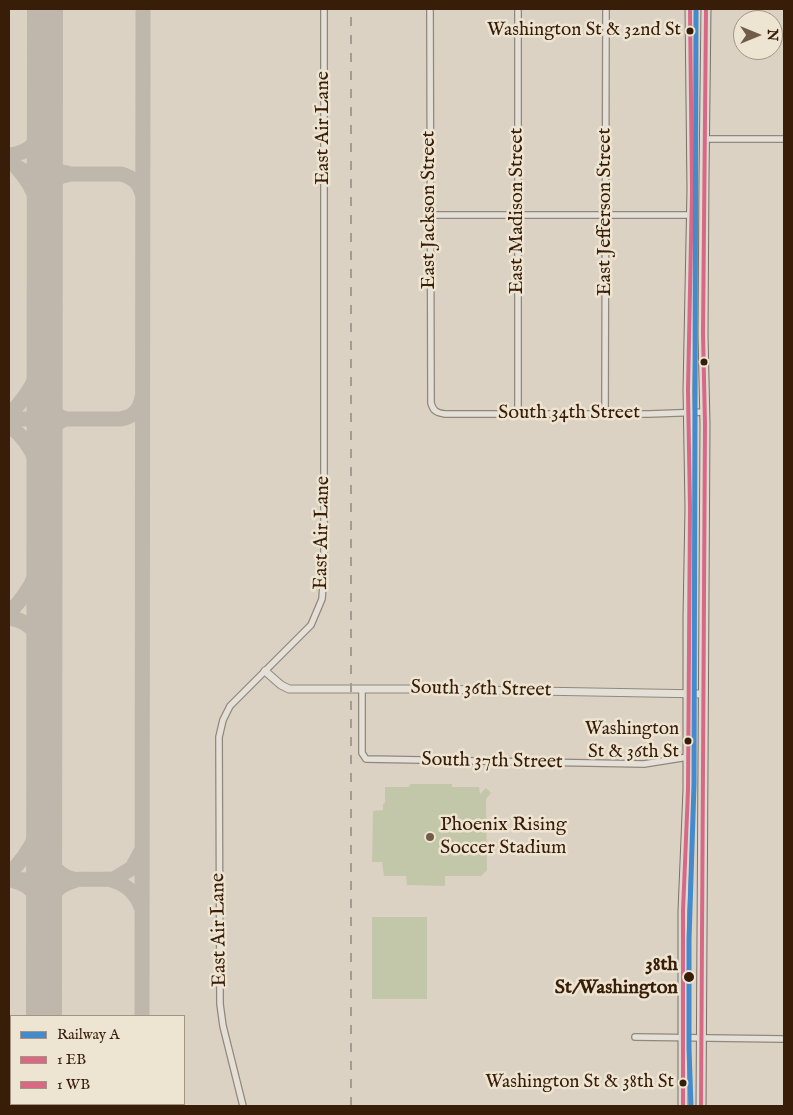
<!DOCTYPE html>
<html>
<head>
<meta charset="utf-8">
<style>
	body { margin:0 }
	#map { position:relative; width:793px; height:1115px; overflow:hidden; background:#dbd2c3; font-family:"IM FELL English",serif }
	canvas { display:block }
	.frame { position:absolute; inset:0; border:10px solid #381d08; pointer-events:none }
	.legend { position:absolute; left:10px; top:1015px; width:175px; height:90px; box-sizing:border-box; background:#eee4d2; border:1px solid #a59481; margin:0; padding:6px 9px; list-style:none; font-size:15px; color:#381d08 }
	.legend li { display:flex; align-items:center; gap:10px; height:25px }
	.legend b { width:25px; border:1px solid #a59481 }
	.north { position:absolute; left:733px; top:10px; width:50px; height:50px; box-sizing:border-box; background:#eee4d2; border:1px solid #a59481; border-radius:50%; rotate:90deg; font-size:14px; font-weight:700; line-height:20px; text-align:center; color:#381d08 }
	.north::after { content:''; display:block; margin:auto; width:18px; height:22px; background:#715c49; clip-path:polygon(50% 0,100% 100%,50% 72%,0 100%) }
</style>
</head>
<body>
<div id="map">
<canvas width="793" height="1115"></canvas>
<div class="frame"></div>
<ul class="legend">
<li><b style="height:6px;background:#448bcd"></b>Railway A</li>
<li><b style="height:6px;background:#d96885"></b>1 EB</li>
<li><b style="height:6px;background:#d96885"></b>1 WB</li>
</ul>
<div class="north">N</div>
</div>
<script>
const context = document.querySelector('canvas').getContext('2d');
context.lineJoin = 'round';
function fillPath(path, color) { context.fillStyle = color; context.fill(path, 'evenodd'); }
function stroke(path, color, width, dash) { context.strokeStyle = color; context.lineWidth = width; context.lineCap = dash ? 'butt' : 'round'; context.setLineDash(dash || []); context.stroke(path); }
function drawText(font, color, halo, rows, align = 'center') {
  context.font = font + ' "IM FELL English",serif'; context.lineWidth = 5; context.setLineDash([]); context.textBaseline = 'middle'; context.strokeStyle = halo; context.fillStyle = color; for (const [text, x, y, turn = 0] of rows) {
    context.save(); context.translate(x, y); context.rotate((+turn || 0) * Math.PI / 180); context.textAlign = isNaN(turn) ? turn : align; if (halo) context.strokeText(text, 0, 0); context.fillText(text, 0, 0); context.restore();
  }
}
fillPath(new Path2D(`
	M410,784H452V787H479L480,794L486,788L491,793L486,799L487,870L481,876H445V886L407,885L406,876H384L382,862H372L373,811L383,810V804L385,803V787H409Z
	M372,917H427V999H372Z`), '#c3c7a9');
stroke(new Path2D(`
	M41,9L45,40
	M45,105C46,120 43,150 50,162C53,169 60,172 67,173
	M9,155C28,154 39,142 43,124
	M9,162L22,170L37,174H121C132,177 139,182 142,194
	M17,168C38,190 41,215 45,244
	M45,208C47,193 49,177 67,175
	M45,393C47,407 53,414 66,419
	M9,415C38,385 40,370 45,330
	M9,419H120C133,417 140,410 142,397
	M9,426C37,445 42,477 45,508
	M45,443C50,431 54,423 66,419
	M9,613C36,585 40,568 44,531
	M9,618C35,621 42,641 44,664
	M44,836C47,855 52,874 73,879
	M9,874C34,848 40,832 44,796
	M108,879C124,883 135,891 141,907
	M9,880L114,879L132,868L141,851
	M14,881C32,885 39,898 44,915
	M44,915C48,898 57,885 74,881
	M43,1016L44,997
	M142,1016L143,9
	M9,1087L11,1084
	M31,1104L34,1106
	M135,1104L137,1106
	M50,1106L52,1104`), '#bfb7ac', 15);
stroke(new Path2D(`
	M44,1016L45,9
	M43,1106V1104`), '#bfb7ac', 36);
const minor = new Path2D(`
	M430,9L431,403C433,411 437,413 445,414H649L705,412
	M704,139H784
	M430,215H691
	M518,414V9
	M605,414L606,9
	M362,689V753L366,759L644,764L688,757
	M635,1037L784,1039
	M243,1106L223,1026L220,1004L219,737L223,720L230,706L311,625L322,599L324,571V9`);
const tertiary = new Path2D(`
	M265,671L281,685L289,689H424L704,694`);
const primary = new Path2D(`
	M683,1106V911L688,790V617L690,508L688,390L692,190L690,9
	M701,1106L705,424L703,334L704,177L706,9`);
stroke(minor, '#91887d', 8);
stroke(tertiary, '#91887d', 9);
stroke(primary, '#797065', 11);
stroke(minor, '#e4dfd7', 5.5);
stroke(tertiary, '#e4dfd7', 7);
stroke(primary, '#dedad1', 9);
stroke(new Path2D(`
	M351,1106V9`), '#a39c95', 2, [9, 9]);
stroke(new Path2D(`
	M683,1106V911L688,790L690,508L688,390L692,190L690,9`), '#d96885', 4);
stroke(new Path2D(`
	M701,1106L705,424L703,334L706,9`), '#d96885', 4);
stroke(new Path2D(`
	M691,1106L689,1048V940L694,784L696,9`), '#448bcd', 5);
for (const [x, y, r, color] of [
	[690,31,4.5,"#381d08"],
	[704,362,4.5,"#381d08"],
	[688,741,4.5,"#381d08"],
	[430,837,5,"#715c49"],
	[689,977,6,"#381d08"],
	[683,1083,4.5,"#381d08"]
]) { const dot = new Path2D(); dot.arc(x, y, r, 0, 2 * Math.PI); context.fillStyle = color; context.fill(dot); stroke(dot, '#eee4d2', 2); }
drawText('19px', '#381d08', '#eee4d2', [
	["Washington St & 32nd St",681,31],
	["Washington",679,730],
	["St & 36th St",679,753],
	["Washington St & 38th St",674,1083]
], 'right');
drawText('20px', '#381d08', '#eee4d2', [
	["East Air Lane",324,128,-90],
	["East Jackson Street",430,210,-90],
	["East Madison Street",518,211,-90],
	["East Jefferson Street",606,212,-90],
	["South 34th Street",569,414],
	["East Air Lane",323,533,-89],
	["South 36th Street",481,690,1],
	["South 37th Street",492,762,1],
	["East Air Lane",220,930,-91]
]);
drawText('20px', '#381d08', '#eee4d2', [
	["Phoenix Rising",440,826],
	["Soccer Stadium",440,849]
], 'left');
drawText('bold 20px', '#381d08', '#eee4d2', [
	["38th",678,966],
	["St/Washington",678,989]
], 'right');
</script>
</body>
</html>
